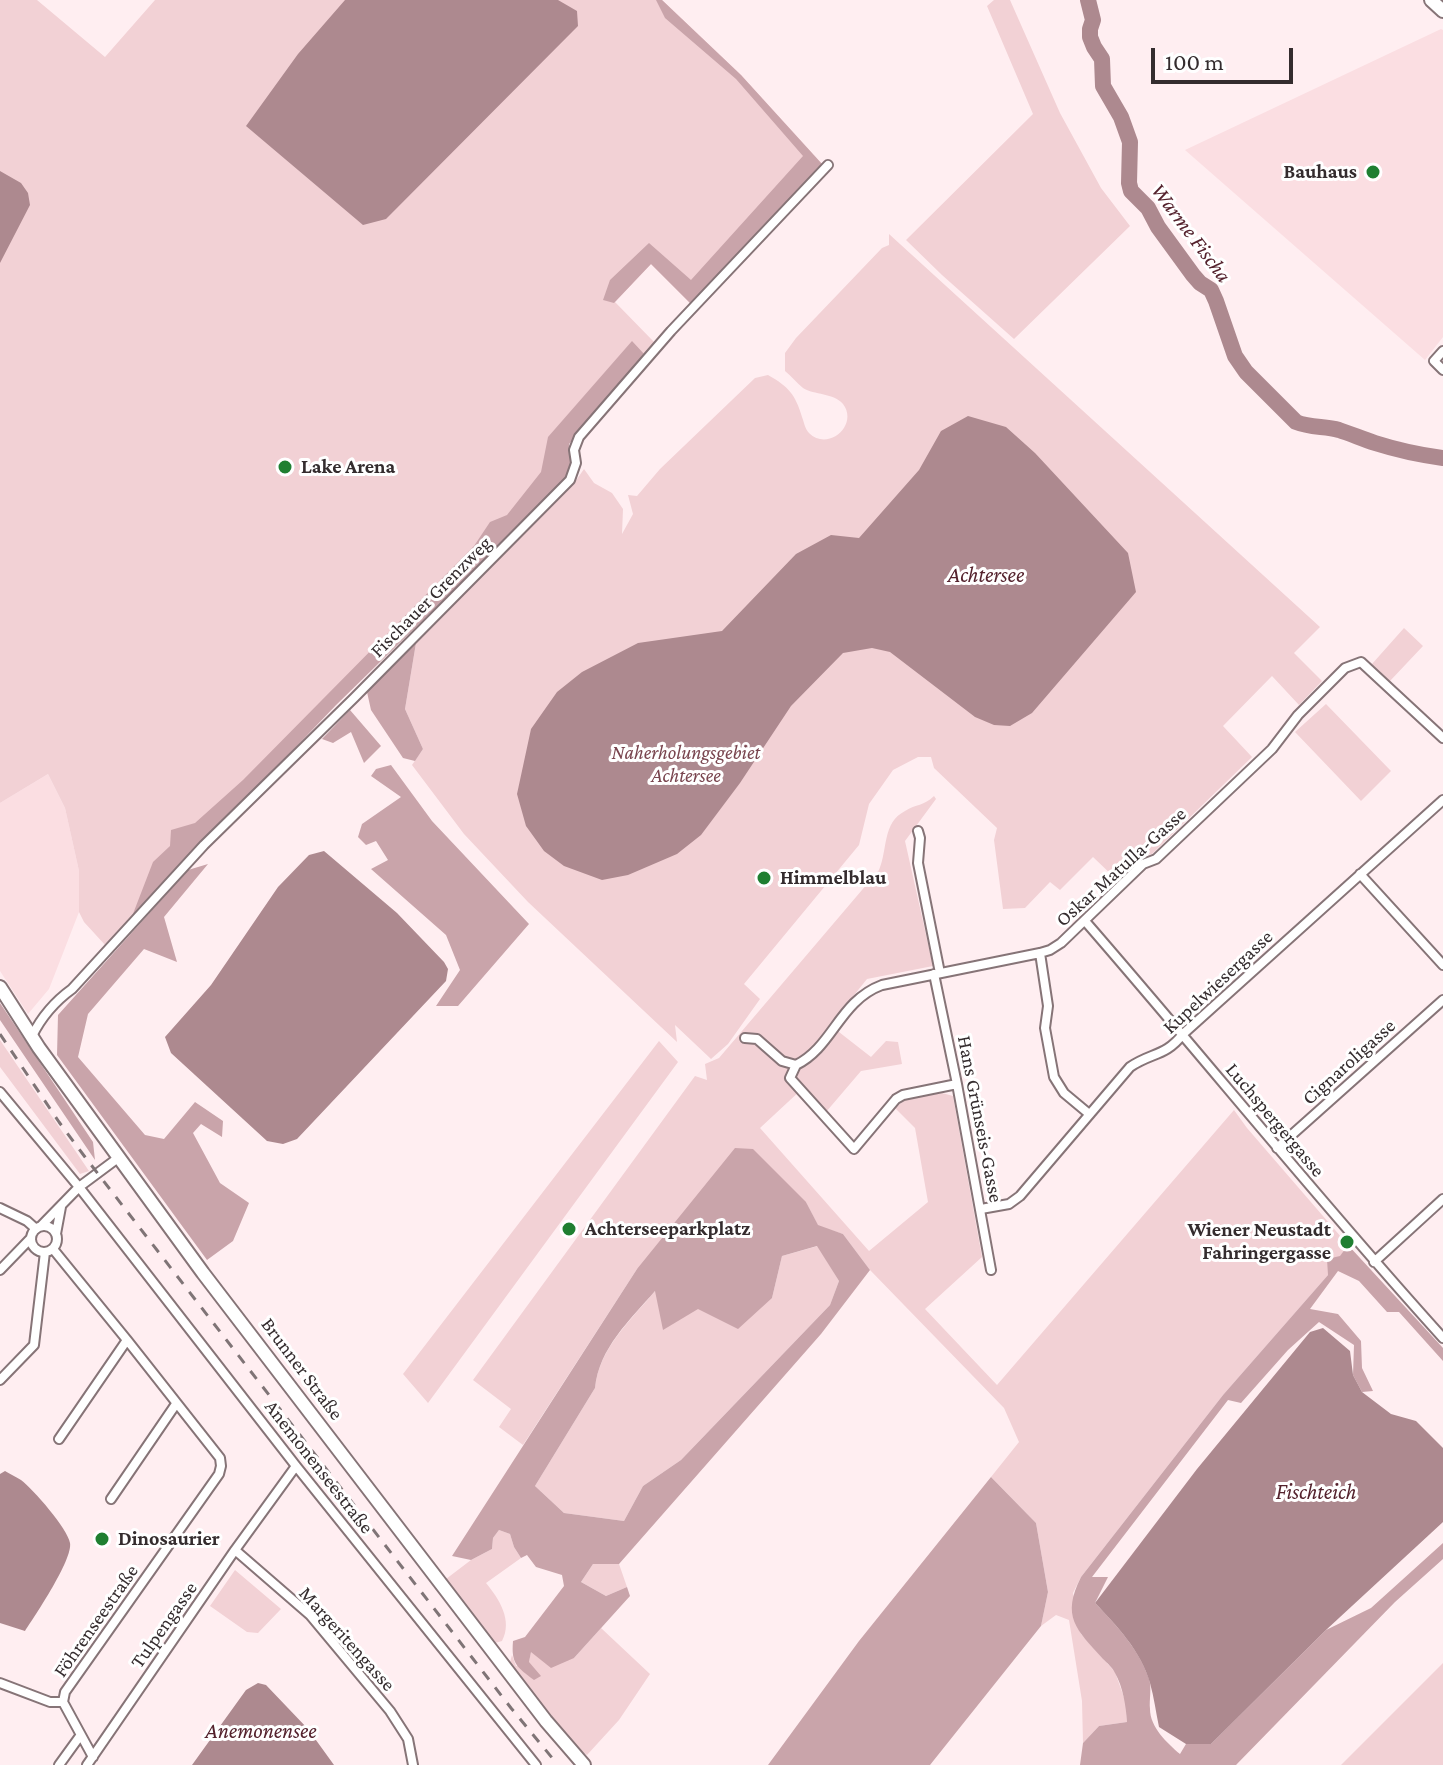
<!DOCTYPE html>
<html>
<head>
<meta charset="utf-8">
<style>
	body { margin:0 }
	#map { position:relative; width:1443px; height:1765px; overflow:hidden; background:#ffeef1; font-family:"Crimson Pro",serif }
	canvas { display:block }
	.scale { position:absolute; left:1151px; top:48px; width:142px; height:36px; box-sizing:border-box; border:4px solid #342c2e; border-top:0; padding-left:10px; font-size:24px; line-height:28px; white-space:nowrap; color:#342c2e; -webkit-text-stroke:6px #fff; paint-order:stroke }
</style>
</head>
<body>
<div id="map">
<canvas width="1443" height="1765"></canvas>
<div class="scale">100 m</div>
</div>
<script>
const context = document.querySelector('canvas').getContext('2d');
context.lineJoin = 'round';
function fillPath(path, color) { context.fillStyle = color; context.fill(path, 'evenodd'); }
function stroke(path, color, width, dash) { context.strokeStyle = color; context.lineWidth = width; context.lineCap = dash ? 'butt' : 'round'; context.setLineDash(dash || []); context.stroke(path); }
function drawText(font, color, halo, rows, align = 'center') {
  context.font = font + ' "Crimson Pro",serif'; context.lineWidth = 6; context.setLineDash([]); context.textBaseline = 'middle'; context.strokeStyle = halo; context.fillStyle = color; for (const [text, x, y, turn = 0] of rows) {
    context.save(); context.translate(x, y); context.rotate((+turn || 0) * Math.PI / 180); context.textAlign = isNaN(turn) ? turn : align; if (halo) context.strokeText(text, 0, 0); context.fillText(text, 0, 0); context.restore();
  }
}
fillPath(new Path2D(`
	M1441,29L1443,30V337L1425,360L1185,150Z
	M48,774L65,808L79,871V912L49,989L28,1014L0,971V803Z`), '#fbdee2');
fillPath(new Path2D(`
	M0,0H37L105,57L155,0H662L741,75L822,164L693,306L651,264L615,302L655,343L569,444L572,457L569,477L336,705L106,946L84,922L79,912V871L65,808L48,774L0,803Z
	M994,0H1010L1060,113L1101,188L1130,226L1014,339L942,275L906,240L1033,114L987,6Z
	M889,234L1320,627L1294,653L1322,681L1299,705L1272,676L1223,726L1252,757L1152,854L1141,856L1116,879L1093,857L1060,890L1050,882L1025,908L1003,909L994,840L997,828L934,768L931,757H918L893,770L869,804L859,845L744,984L760,999L728,1044L711,1059L675,1025L677,1042L528,902L464,834L412,765L423,749L405,709L416,643L577,479L584,469L594,483L612,493L623,509L622,534L633,514L628,495L637,496L660,469L755,378L768,375C789,387 795,394 802,417C804,422 805,429 809,433C828,452 859,425 843,404C834,393 814,395 803,388C797,383 791,376 785,371V353L796,338L882,248L889,245Z
	M1404,628L1423,646L1390,681L1372,664Z
	M1326,704L1391,771L1361,801L1295,732Z
	M934,796L936,799L905,841L933,966L867,979L830,1025L871,1057L886,1041L898,1042L902,1064L861,1071L826,1112L802,1089L760,1128L869,1251L928,1202L915,1128L895,1108L906,1099L942,1093L953,1096L982,1257L925,1309L997,1385L1234,1110L1247,1128L1348,1245L1328,1275L1223,1395L1081,1577L1073,1593L1081,1634L1115,1672L1126,1703L1127,1722L1099,1726L1083,1743L1082,1701L1069,1620L1056,1615L1041,1626L1048,1592L1036,1523L991,1477L1019,1442L1004,1408L870,1270L843,1234L818,1226L806,1202L637,1269L523,1445L499,1427L511,1409L473,1380L695,1076L707,1080L705,1064L719,1058L879,870C888,849 882,823 905,811C916,804 924,806 934,796Z
	M0,1040L89,1171L80,1174L0,1067Z
	M659,1041L678,1062L428,1403L403,1374Z
	M818,1246L839,1281L830,1305L681,1460L643,1486L624,1521L564,1513L535,1486L595,1388C599,1348 631,1320 656,1290L698,1309L772,1298L782,1256Z
	M499,1530L510,1534L514,1547L521,1558L486,1583C499,1599 513,1620 502,1641L495,1643L488,1640L446,1579L471,1560L492,1549L493,1538Z
	M593,1564H619L627,1587L606,1596L581,1582Z
	M235,1570L281,1609L258,1633L247,1632L210,1606Z
	M601,1628L650,1674L619,1720L587,1755L569,1741L509,1666L512,1655L516,1666L529,1662L531,1651L574,1658Z
	M1443,1663V1765H1341Z`), '#f2d1d5');
fillPath(new Path2D(`
	M656,0H662L741,75L822,164L693,306L651,264L614,303L603,300L610,280L649,243L691,280L803,156L736,79L665,18Z
	M632,341L645,355L569,444L572,457L569,477L336,705L131,919L153,862L170,846L171,830L195,823L243,780L474,546L490,522L507,515L541,472L548,437Z
	M416,643L405,709L423,749L415,761L403,758L371,710L367,692Z
	M350,710L381,746L364,763L351,732L333,743L322,739Z
	M391,765L432,821L529,924L458,1006H436L460,970L446,935L371,869L388,860L376,841L366,845L358,837L362,824L401,797L371,776L376,769Z
	M208,864L164,917L177,962L144,949L88,1014L78,1057L145,1135L164,1139L195,1102L223,1121L222,1137L201,1124L193,1133L220,1183L249,1203L233,1241L207,1260L57,1055L58,1015L188,870Z
	M0,1003L93,1142L95,1160L0,1020Z
	M735,1148L753,1149L806,1202L818,1225L843,1234L870,1270L821,1334L619,1564H593L581,1582L606,1596L627,1587L630,1596L574,1658L551,1668L531,1652L529,1662L541,1676L534,1680C517,1667 511,1664 513,1641L525,1637L564,1586L562,1575L536,1567L527,1555L521,1558L514,1547L510,1534L499,1530L493,1538L492,1549L471,1560L452,1556L637,1269ZM817,1246L839,1281L830,1305L681,1460L643,1486L624,1521L564,1513L535,1486L595,1388C599,1348 630,1320 655,1291L663,1330L698,1309L738,1329L772,1298L782,1256Z
	M1348,1245L1443,1348V1361L1399,1312H1387L1359,1281L1338,1271L1310,1309L1338,1314L1361,1341L1362,1368L1373,1391L1362,1392L1353,1375L1354,1345L1319,1322L1288,1350L1241,1403L1228,1400L1092,1577H1108L1095,1603C1116,1625 1139,1649 1149,1679C1152,1688 1149,1700 1150,1709C1150,1727 1167,1743 1180,1754L1186,1744H1211L1326,1630L1371,1608L1443,1543V1559L1395,1602L1236,1765H1080L1083,1743L1099,1726L1127,1722C1126,1706 1123,1687 1115,1673C1113,1668 1107,1663 1103,1659C1076,1629 1061,1617 1081,1577L1223,1395L1328,1275L1327,1259L1340,1256Z
	M991,1477L1036,1523L1048,1592L1041,1626L930,1765H768L859,1641Z`), '#c9a4aa');
fillPath(new Path2D(`
	M345,0H558L577,11L578,26L386,219L363,225L246,126L298,54Z
	M0,171L21,183L28,193L30,205L0,263Z
	M968,416L1006,427L1035,453L1128,553L1136,592L1032,713L1010,726L994,725L975,717L890,652L872,648L843,653L791,706L740,783L701,835L677,854L628,875L602,880L564,866L544,851L526,826L517,794L531,729L557,692L582,672L638,643L722,631L796,554L831,535L859,538L919,470L941,431Z
	M324,851L397,913L444,962L448,969L446,981L297,1139L283,1144L267,1141L171,1053L165,1037L211,985L278,887L309,855Z
	M1323,1328L1350,1351L1353,1375L1362,1392L1391,1414L1416,1421L1443,1448V1522L1326,1630L1211,1744H1186L1159,1727C1156,1713 1154,1697 1150,1683C1141,1651 1117,1626 1095,1603L1197,1469L1310,1332Z
	M5,1471C10,1474 16,1477 21,1480C33,1489 68,1529 70,1543C73,1559 35,1616 25,1631L0,1623V1474Z
	M258,1683L266,1685L308,1729L334,1765H192L246,1690Z`), '#ad898f');
stroke(new Path2D(`
	M1088,0L1093,20L1090,29V37L1094,47L1102,59L1103,86L1121,117L1130,142L1129,183L1131,191L1148,208L1158,227L1193,275L1200,283L1211,290L1216,301L1235,356L1246,372L1296,422C1310,428 1325,426 1339,430C1351,434 1363,439 1375,443C1397,450 1420,455 1443,458`), '#ad898f', 16);
const street = new Path2D(`
	M1443,351L1434,361L1443,370
	M918,831L920,838L918,863L940,973
	M1360,874L1443,965
	M1085,921C1205,1059 1320,1202 1443,1338
	M1040,953L1048,1006L1045,1028L1054,1077L1064,1093L1088,1113
	M934,974L957,1084L991,1270
	M32,1036C42,1016 54,1002 72,989L204,845L354,698L570,480L576,463L574,450L579,437L671,331L828,165
	M745,1038L757,1039L782,1061L796,1065
	M957,1084L903,1095L896,1099L854,1149L790,1078L796,1065C833,1047 839,1001 882,985L1040,953L1050,950L1061,943L1143,864L1156,859L1272,749L1298,715L1345,668L1361,662L1443,738
	M0,1092L79,1187L296,1466L536,1765
	M1277,1148L1443,1000
	M0,1208L27,1221L36,1229
	M981,1209L1009,1204L1020,1196L1130,1067C1152,1052 1165,1057 1183,1034L1443,800
	M41,1226L79,1187L118,1158
	M31 1239a13 13 0 1 1 26 0a13 13 0 1 1-26 0Z
	M56,1234L61,1207
	M53,1249L127,1340
	M1374,1262L1443,1199
	M0,1270L31,1238
	M0,1380L34,1345L45,1252
	M59,1439L127,1340L220,1458L221,1466L219,1474L65,1692L63,1702L93,1757
	M111,1499L176,1404
	M235,1550L310,1615L390,1711L408,1739L413,1765
	M0,1683L50,1702H63
	M59,1765L80,1736
	M87,1765L235,1550L296,1466`);
const secondary = new Path2D(`
	M1431,0L1443,11
	M0,987L39,1048L203,1273L546,1721L584,1765`);
stroke(street, '#867477', 12);
stroke(secondary, '#867477', 16);
stroke(street, '#fff', 8);
stroke(secondary, '#fff', 12);
stroke(new Path2D(`
	M0,1034L59,1122L85,1157L511,1708L558,1765`), '#7f7476', 3, [10, 10]);
for (const [x, y, r, color] of [
	[1373,172,8,"#1f7f31"],
	[285,467,8,"#1f7f31"],
	[764,878,8,"#1f7f31"],
	[569,1229,8,"#1f7f31"],
	[1347,1242,8,"#1f7f31"],
	[102,1539,8,"#1f7f31"]
]) { const dot = new Path2D(); dot.arc(x, y, r, 0, 2 * Math.PI); context.fillStyle = color; context.fill(dot); stroke(dot, '#fff', 3); }
drawText('bold 20px', '#342c2e', '#fff', [
	["Bauhaus",1357,172,"right"],
	["Lake Arena",301,467],
	["Himmelblau",780,878],
	["Achterseeparkplatz",585,1229],
	["Wiener Neustadt",1331,1230,"right"],
	["Fahringergasse",1331,1253,"right"],
	["Dinosaurier",118,1539]
], 'left');
drawText('20px', '#342c2e', '#fff', [
	["Fischauer Grenzweg",431,597,-45],
	["Oskar Matulla-Gasse",1121,867,-42],
	["Kupelwiesergasse",1218,982,-43],
	["Cignaroligasse",1349,1062,-42],
	["Hans Grünseis-Gasse",980,1119,79],
	["Luchspergergasse",1275,1120,50],
	["Brunner Straße",302,1369,53],
	["Anemonenseestraße",319,1467,52],
	["Föhrenseestraße",96,1621,-55],
	["Tulpengasse",164,1625,-55],
	["Margeritengasse",347,1639,48]
]);
drawText('italic 20px', '#79444e', '#fff', [
	["Naherholungsgebiet",686,753],
	["Achtersee",686,776]
]);
drawText('italic 22px', '#54222d', '#fff', [
	["Warme Fischa",1191,233,53],
	["Achtersee",986,575],
	["Fischteich",1316,1492],
	["Anemonensee",261,1731]
]);
</script>
</body>
</html>
